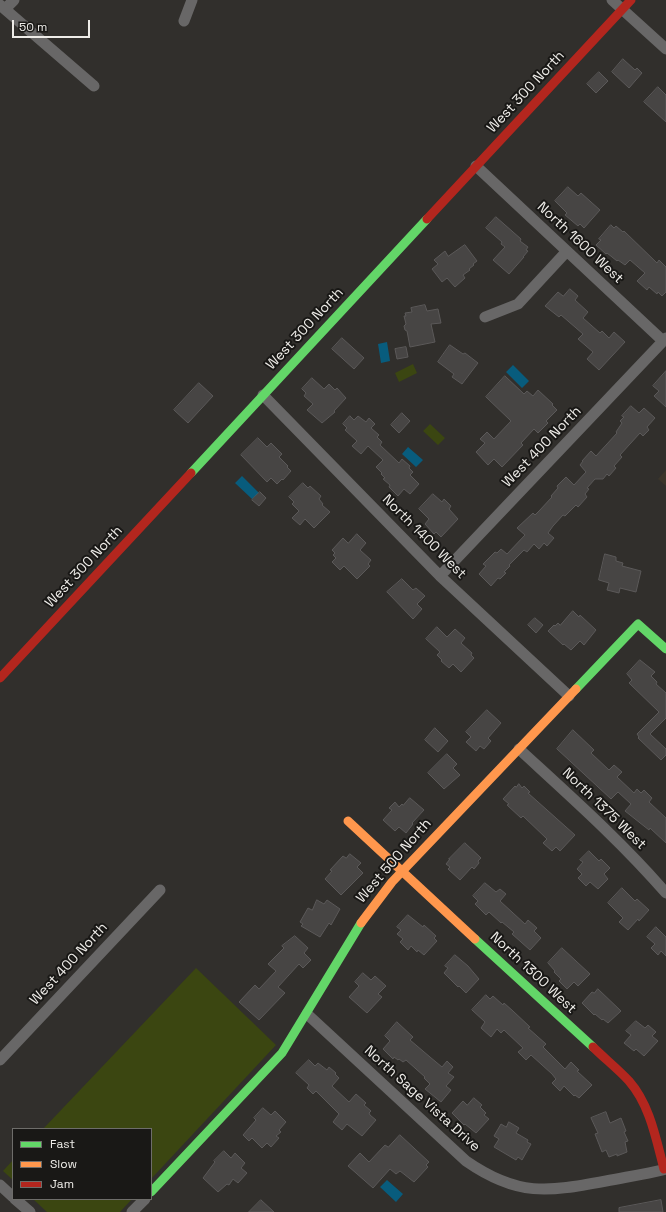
<!DOCTYPE html>
<html>
<head>
<meta charset="utf-8">
<style>
	body { margin:0 }
	#map { position:relative; width:666px; height:1212px; overflow:hidden; background:#312f2c; font-family:"Space Grotesk",sans-serif }
	canvas { display:block }
	.legend { position:absolute; left:12px; top:1128px; width:140px; height:72px; box-sizing:border-box; background:#191816; border:1px solid #6e6d6a; margin:0; padding:5px 7px; list-style:none; font-size:12px; color:#eeece8 }
	.legend li { display:flex; align-items:center; gap:8px; height:20px }
	.legend b { width:20px; border:1px solid #6e6d6a }
	.scale { position:absolute; left:12px; top:20px; width:78px; height:18px; box-sizing:border-box; border:2px solid #eeece8; border-top:0; padding-left:5px; font-size:12px; line-height:14px; white-space:nowrap; color:#eeece8; -webkit-text-stroke:3px #191816; paint-order:stroke }
</style>
</head>
<body>
<div id="map">
<canvas width="666" height="1212"></canvas>
<ul class="legend">
<li><b style="height:5px;background:#63d668"></b>Fast</li>
<li><b style="height:5px;background:#ff974d"></b>Slow</li>
<li><b style="height:5px;background:#b3261e"></b>Jam</li>
</ul>
<div class="scale">50 m</div>
</div>
<script>
const context = document.querySelector('canvas').getContext('2d');
context.lineJoin = 'round';
function fillPath(path, color) { context.fillStyle = color; context.fill(path, 'evenodd'); }
function stroke(path, color, width, dash) { context.strokeStyle = color; context.lineWidth = width; context.lineCap = dash ? 'butt' : 'round'; context.setLineDash(dash || []); context.stroke(path); }
function drawText(font, color, halo, rows, align = 'center') {
  context.font = font + ' "Space Grotesk",sans-serif'; context.lineWidth = 4; context.setLineDash([]); context.textBaseline = 'middle'; context.strokeStyle = halo; context.fillStyle = color; for (const [text, x, y, turn = 0] of rows) {
    context.save(); context.translate(x, y); context.rotate((+turn || 0) * Math.PI / 180); context.textAlign = isNaN(turn) ? turn : align; if (halo) context.strokeText(text, 0, 0); context.fillText(text, 0, 0); context.restore();
  }
}
fillPath(new Path2D(`
	M666,470V486L658,479Z`), '#3b352b');
fillPath(new Path2D(`
	M413,364L417,373L399,382L395,373Z
	M430,424L445,438L438,445L423,431Z
	M196,968L276,1045L151,1179V1129H43Z
	M13,1160V1180L3,1171Z
	M33,1199H132L120,1212H47Z`), '#3b4611');
fillPath(new Path2D(`
	M387,342L390,361L381,363L378,344Z
	M513,365L529,381L522,388L506,372Z
	M408,447L423,460L416,467L402,454Z
	M242,476L259,493L252,499L235,483Z
	M387,1180L403,1194L396,1202L380,1187Z`), '#085c7d');
const building = new Path2D(`
	M623,59L635,70L637,68L642,73L629,88L612,72Z
	M599,72L608,81L596,93L587,84Z
	M658,87L666,95V122L644,102Z
	M568,187L578,196L581,193L600,210L584,228L580,224L578,226L565,215L567,213L555,201Z
	M496,217L521,239L520,241L528,247L526,250L528,251L523,257H524L509,274L493,260L505,247L501,244L502,242L486,228Z
	M611,225L614,228L616,226L623,232L624,231L657,263L659,260L666,267V292L662,296L658,292L657,294L649,287L647,290L637,281L645,273L630,260L625,265L618,260L617,261L607,253L606,254L596,245L601,240L599,239Z
	M465,245L477,261L473,264L474,265L469,269L470,270L463,275L465,278L455,287L447,278L442,282L432,269L438,264L434,260L445,251L448,256Z
	M570,289L578,296L575,300L588,312L583,318L600,333L602,331L609,338L614,332L625,342L599,370L587,359L593,352L578,339L583,334L561,315L559,317L545,306L558,292L563,296Z
	M425,305L427,311L438,309L441,323L431,324L435,342L410,347L407,331L405,330L404,326L406,324L404,316H406L405,313L412,312L411,308Z
	M342,338L364,358L354,369L332,349Z
	M450,345L463,354L465,353L478,363L462,384L452,377L454,374L438,362Z
	M406,347L408,357L397,359L395,349Z
	M666,371V407L654,396L659,391L653,386Z
	M505,376L524,394L527,391L533,396L538,390L553,404L552,405L557,410L546,421L548,423L538,433L534,429L521,443L523,445L502,467L494,459L488,465L476,452L485,443L480,439L487,432L494,439L511,421L486,397Z
	M312,378L324,389L329,384L335,390L337,388L346,398L334,411L335,412L322,423L307,410L313,404L304,396L306,393L302,389Z
	M199,383L213,396L188,423L174,410Z
	M631,406L639,413L644,408L655,418L647,427L649,430L643,436L640,433L620,455L622,457L614,466L616,468L609,476L607,474L603,479H595L587,488L589,489L585,494L587,497L578,507L576,505L565,516L563,515L553,526L548,533L554,538L547,546L544,543L539,549L534,544L527,552L524,550L509,565L510,566L504,572L506,573L500,579L498,578L491,586L479,574L486,566L483,564L495,552L497,553L501,549L507,554L525,535L517,528L533,513L535,515L539,511L552,497L551,496L558,488L557,486L566,477L574,485L586,472L580,465L583,461H582L591,451L596,456L617,433L616,432L622,423L620,421L624,417L622,416Z
	M402,413L410,421L399,433L391,425Z
	M350,416L354,420L358,416L366,422L369,418L375,424L371,428L379,435L377,437L382,442L380,445L399,463L402,459L410,466L409,468L413,472L410,475L419,484L410,494L404,489L398,496L389,487L390,485L383,479L385,478L381,474L382,473L376,467L383,460L368,446L361,454L352,446L357,441L345,430L347,428L343,424Z
	M258,438L267,447L271,443L282,454L279,457L288,466L287,467L291,471L283,480L282,479L277,484L271,478L267,482L241,455Z
	M303,483L308,488L310,486L321,496L319,499L323,504L322,505L330,512L314,528L305,519L300,525L292,518L299,511L292,504L294,502L289,497Z
	M260,492L266,498L259,506L252,500Z
	M433,494L442,502L444,499L451,506L449,509L458,519L441,537L436,532L434,534L425,524L429,519L419,509Z
	M357,534L366,543L360,550L371,560L368,564L370,566L357,579L344,566L340,570L332,562L336,558L333,555L335,553L332,550L343,538L348,543Z
	M605,554L616,557V561L623,563L622,566L641,571L636,592L620,588L619,593L607,590L609,583L599,580Z
	M402,579L413,590L416,588L425,596L417,604L422,609L413,619L387,592Z
	M573,611L579,617L580,615L596,630L584,645L580,641L571,650L564,644L563,645L548,631L554,625L555,626L558,623L560,625Z
	M535,618L543,625L536,633L528,625Z
	M437,627L447,637L455,629L465,638L461,643L472,653L471,655L474,658L461,672L453,664L449,668L441,661L442,660L437,655L440,652L426,639Z
	M640,660L655,672L651,676L657,682L656,684L666,693V718L650,734L666,749V755L661,760L638,738L639,737L637,734L659,712L629,683L632,680L627,674Z
	M487,710L501,723L488,738L491,741L484,749L480,746L476,751L466,742L471,737L466,732Z
	M435,728L448,741L438,752L425,740Z
	M573,730L594,750L591,753L609,770L614,765L622,772L617,777L634,793L637,789L641,793L644,790L652,798L649,802L666,818V843L650,828L649,830L625,811L631,804L618,792L611,799L557,749Z
	M447,754L457,764L453,768L460,775L444,789L428,773Z
	M519,784L522,788L524,786L530,792L528,793L575,835L560,851L556,847L552,851L543,843L547,839L523,816L521,818L507,805L509,804L503,799L515,786L516,787Z
	M410,798L424,810L412,823L413,824L406,833L399,827L395,831L383,820L392,810L389,808L395,802L399,807L402,804L403,805Z
	M465,843L481,858L478,861L479,863L474,869L472,867L460,880L448,869L450,867L446,864L450,859H449Z
	M589,851L599,861L601,859L610,868L604,874L608,879L598,889L590,882L586,886L578,878L582,874L577,869L583,862L580,860Z
	M350,854L361,863L357,867L363,873L341,895L325,879L332,871L330,870L343,856L346,858Z
	M485,883L496,892L500,889L506,894L500,901L525,924L528,920L537,928L534,931L541,938L530,950L512,934L514,932L502,922L501,923L489,912L486,915L475,904L478,901L473,896Z
	M622,888L635,901L637,899L649,910L639,921L638,919L628,930L619,922L623,918L608,903Z
	M317,900L324,904L327,900L340,909L331,925L329,923L320,937L301,926L303,924L300,922L308,908L312,910Z
	M408,915L423,927L424,925L436,936L434,938L437,941L424,955L418,950L417,952L411,946L408,950L400,942L403,939L397,934L401,930L397,927Z
	M656,927L666,937V956L661,951L658,955L651,948L655,944L647,937Z
	M295,936L308,948L304,953L311,960L303,968L299,964L278,987L285,993L259,1020L239,1002L255,985L259,989L276,971L268,964L284,948L282,946Z
	M562,948L590,974L578,986L574,982L567,989L559,981L561,979L554,972L555,971L548,963Z
	M455,955L468,966L479,979L466,993L459,986L458,987L444,973L448,968L445,966Z
	M363,973L371,980L375,976L386,986L378,994L382,997L367,1013L349,997L359,986L355,982Z
	M598,989L621,1011L608,1023L603,1019L602,1020L595,1014L594,1015L582,1003L592,992L594,993Z
	M486,995L490,999L493,996L503,1005L504,1003L513,1011L530,1027L528,1028L546,1044L543,1047L565,1069L571,1062L579,1070L577,1071L592,1085L579,1098L575,1095L574,1096L564,1086L560,1091L552,1083L556,1079L552,1074L531,1055L526,1060L518,1052L523,1048L504,1030L501,1033L497,1029L491,1037L481,1028L485,1022L472,1010Z
	M636,1021L645,1028L648,1025L656,1032L652,1036L658,1041L644,1056L636,1049L634,1051L624,1043L631,1035L626,1031Z
	M397,1022L413,1037L410,1040L430,1057L442,1067L447,1061L453,1067L448,1073L454,1077L446,1086L451,1090L441,1102L425,1089L430,1084L424,1078L425,1077L406,1060L403,1062L399,1059L398,1060L394,1057L393,1059L383,1049L390,1041L385,1036Z
	M309,1060L315,1066L318,1063L327,1070L329,1067L336,1073L335,1074L339,1078L332,1086L349,1102L356,1094L366,1103L364,1105L371,1111L369,1113L370,1115L376,1120L362,1136L347,1124L342,1130L333,1122L339,1114L316,1091L313,1094L307,1088L309,1085L296,1073Z
	M474,1098L482,1105L480,1107L486,1113L484,1115L489,1119L476,1133L465,1124L464,1125L452,1113L463,1101L467,1105Z
	M263,1108L271,1115L275,1111L286,1122L279,1130L281,1132L276,1136L279,1138L271,1147L267,1143L262,1148L252,1138L249,1141L243,1135L256,1120L254,1118Z
	M606,1112L610,1123L621,1118L626,1131L624,1132L628,1141L625,1142L627,1152L617,1156V1154L609,1157L606,1150L602,1152L595,1134L598,1133L591,1118Z
	M509,1122L519,1128L516,1133L528,1140L527,1142L531,1144L522,1160L518,1157L516,1160L494,1147L499,1139L494,1136L501,1124L506,1127Z
	M400,1135L429,1162L426,1165L428,1167L414,1182L400,1171L396,1174L390,1169L373,1188L348,1166L360,1153L369,1162L385,1145L388,1147Z
	M224,1151L231,1158L235,1153L245,1163L241,1168L247,1173L238,1183L233,1179L229,1185L227,1184L218,1192L203,1178L215,1162L214,1161Z
	M261,1200L274,1212H249Z
	M661,1200L663,1212H619V1208Z`);
fillPath(building, '#474544');
stroke(building, '#5b5959', 1);
stroke(new Path2D(`
	M612,0L666,49
	M0,5L94,86
	M5,9L14,0
	M184,21L192,0
	M476,166L663,341
	M485,317L518,304L567,251
	M263,395L440,576L569,696
	M440,576L666,338
	M519,749C570,796 621,841 666,893
	M307,1014L466,1161C518,1197 547,1192 606,1181C626,1177 646,1174 666,1169
	M0,1060L160,890
	M0,1185L13,1197
	M15,1199L30,1212
	M132,1212L145,1199`), '#686767', 11);
stroke(new Path2D(`
	M191,473L427,219
	M576,689L638,624L666,649
	M475,939L593,1047
	M151,1192L282,1053L361,923`), '#63d668', 9);
stroke(new Path2D(`
	M348,821L475,939
	M361,923L392,882L576,689`), '#ff974d', 9);
stroke(new Path2D(`
	M427,219L631,0
	M0,678L191,473
	M593,1047C604,1058 618,1069 629,1081C650,1105 656,1139 664,1169`), '#b3261e', 9);
drawText('14px', '#eeece8', '#191816', [
	["West 300 North",526,92,-47],
	["North 1600 West",580,243,43],
	["West 300 North",305,329,-47],
	["West 400 North",542,447,-46],
	["North 1400 West",424,537,45],
	["West 300 North",84,567,-47],
	["North 1375 West",604,809,44],
	["West 500 North",394,861,-49],
	["West 400 North",69,964,-47],
	["North 1300 West",533,973,43],
	["North Sage Vista Drive",422,1099,42]
]);
</script>
</body>
</html>
